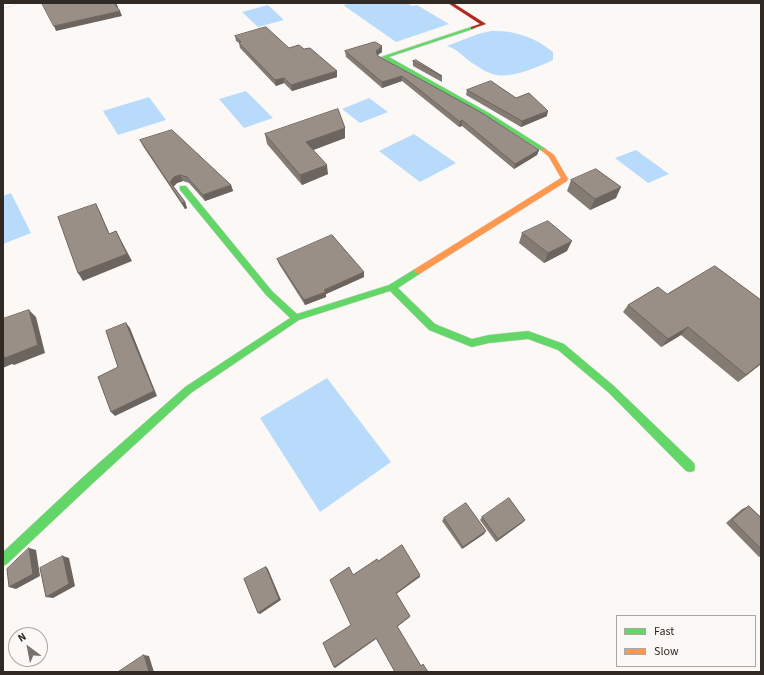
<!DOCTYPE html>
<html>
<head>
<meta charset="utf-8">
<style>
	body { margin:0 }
	#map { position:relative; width:764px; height:675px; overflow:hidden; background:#fbf8f6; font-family:"Source Sans 3",sans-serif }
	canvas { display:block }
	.frame { position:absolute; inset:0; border:4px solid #312a24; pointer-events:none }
	.legend { position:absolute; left:616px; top:615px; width:140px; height:52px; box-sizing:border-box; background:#fcf8f5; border:1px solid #aba6a1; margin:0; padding:5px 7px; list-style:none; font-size:12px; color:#312a24 }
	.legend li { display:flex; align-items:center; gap:8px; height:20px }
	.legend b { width:20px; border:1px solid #aba6a1 }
	.north { position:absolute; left:8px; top:627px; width:40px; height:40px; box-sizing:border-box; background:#fcf8f5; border:1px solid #aba6a1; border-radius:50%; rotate:328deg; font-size:11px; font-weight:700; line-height:16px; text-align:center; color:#312a24 }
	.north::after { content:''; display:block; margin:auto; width:14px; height:18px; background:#78726e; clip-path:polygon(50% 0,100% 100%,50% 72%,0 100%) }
</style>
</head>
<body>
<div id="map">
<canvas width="764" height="675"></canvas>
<div class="frame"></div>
<ul class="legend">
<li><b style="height:5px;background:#63d668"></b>Fast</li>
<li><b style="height:5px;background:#ff974d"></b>Slow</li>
</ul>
<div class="north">N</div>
</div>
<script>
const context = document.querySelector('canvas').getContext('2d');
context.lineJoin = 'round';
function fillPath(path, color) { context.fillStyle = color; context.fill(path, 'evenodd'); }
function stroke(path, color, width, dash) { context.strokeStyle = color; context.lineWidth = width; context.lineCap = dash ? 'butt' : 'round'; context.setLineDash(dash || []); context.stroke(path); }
fillPath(new Path2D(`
	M351,3H407L412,6L417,5L449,24L396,42L343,5Z
	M268,5L284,20L258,27L242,12Z
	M491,31C514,30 535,37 553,52V60C538,67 513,78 497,75C488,74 479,67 472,63C462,56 459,50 447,46L478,34Z
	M246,91L273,118L244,128L219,99Z
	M149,97L166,120L118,135L103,111Z
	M369,98L388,112L360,123L342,109Z
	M414,134L456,163L420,182L379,151Z
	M636,150L669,174L648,183L615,158Z
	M11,193L31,233L3,244V196Z
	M327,378L391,462L320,512L260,418Z`), '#b8dbfc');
const street = new Path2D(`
	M3,3H16L14,5L3,8Z`);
const fast = new Path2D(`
	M471,27L476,28L389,57L489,113L546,149V151H542L485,115L381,57Z
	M180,186H186L272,291L297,314L389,285L415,269H421L422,271L421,273L398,288L435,324L472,339L489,335L528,331L564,344L614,386L694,463L695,467L694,471L690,472L686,471L608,392L558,350L528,339L489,343L472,347L469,346L429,330L390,291L299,320L191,393L91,485L7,564L3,566V552L83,477L185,387L290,318L266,295L180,190Z`);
const slow = new Path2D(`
	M544,148L554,155L568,179L567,181L421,273H415L414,271L415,269L561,178L549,157L541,150Z`);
const jam = new Path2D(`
	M448,3H453L486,24L471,29V27L480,24Z`);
stroke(street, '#d9d4d1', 1);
stroke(fast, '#d9d4d1', 1);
stroke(slow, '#d9d4d1', 1);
stroke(jam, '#d9d4d1', 1);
fillPath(street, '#fefefe');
fillPath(fast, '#63d668');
fillPath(slow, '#ff974d');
fillPath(jam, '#b3261e');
fillPath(new Path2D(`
	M235,36L289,48L337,77L292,91L284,83L276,86L240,48L239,43L236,41Z
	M345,51L382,52L378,55V56L539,150L537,155L514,169L462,126L459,127L402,81L382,88L346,57Z
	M413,61L442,76V82L413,66Z
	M467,90L516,98L547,116L521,127L466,95Z
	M265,134L345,138L313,150L328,174L302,185L267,144Z
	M140,140L231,185L233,191L205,201L189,183L183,181L177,183L173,187L185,202L187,208L185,209L143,146Z
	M571,180L616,198L590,210L567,191Z
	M522,233L567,251L544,263L519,243Z
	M277,259L364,272V277L326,294V297L305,305L279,264Z
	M667,294L761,364L738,382L681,335L661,347L623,312L628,305Z
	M749,506L760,516L761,515V556L759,557L726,523L742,509Z
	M482,517L525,520L522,523L496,542L480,520Z
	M444,518L484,534L462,549L442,521Z`), '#847b73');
fillPath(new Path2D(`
	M114,3H116L118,7L115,8Z
	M120,11L122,16L56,31L54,26Z
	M382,46V52L376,56V51Z
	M337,71V77L292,91L291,85Z
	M402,76V81L382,88V82Z
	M284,78V83L276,86L275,80Z
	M548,111L547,116L521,127L522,121Z
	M462,120V126L459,127L460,122Z
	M345,128V138L308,152L306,142Z
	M539,150L537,155L514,169L515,164Z
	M327,165L328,174L302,185L300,175Z
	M180,175L183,181L177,183L172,188L170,182L174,177Z
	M231,185L233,191L205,201L203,195Z
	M621,187L616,198L590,210L595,199Z
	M185,202L187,208L185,209L182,203Z
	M96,204L100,212L113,242L109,234Z
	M116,231L132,261L83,281L78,273Z
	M572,241L567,251L544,263L548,253Z
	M364,272V277L326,294V297L305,305L304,300Z
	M29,310L36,317L45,353L14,365L12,364L3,368V357Z
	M126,323L130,328L157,396L115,416L111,412Z
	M688,327L681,335L661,347L668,339Z
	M761,363V364L738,382L746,375Z
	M525,520L522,523L496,542L498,539Z
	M486,531L484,534L462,549L463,547Z
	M29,548L36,550L40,576L16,589L9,587Z
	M63,556L69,558L75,586L53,598L46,597Z
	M266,567L268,569L281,600L260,614L258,613Z
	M420,575V577L395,595L396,593Z
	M410,616V617L397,627V626Z
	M376,638V639L335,668L334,667Z
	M144,655L149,656L154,672H149Z`), '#6c645e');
const building = new Path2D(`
	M42,3H114L120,11L54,26Z
	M266,27L289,48L299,45L304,49L310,48L337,71L291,85L284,78L275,80L239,43L241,42L235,36Z
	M375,42L382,46L376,51L378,56L482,113L539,150L515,164L462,120L460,122L402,76L382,82L345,51Z
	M416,60L442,76L413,61Z
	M491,81L516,98L529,93L548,111L522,121L467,90Z
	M338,109L345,128L306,142L327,165L300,175L265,134Z
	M172,130L231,185L203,195L187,177L180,175L174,177L170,182L185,202L182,203L140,140Z
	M596,169L621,187L595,199L571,180Z
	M96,204L109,234L116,231L127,254L78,273L58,217Z
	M548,221L572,241L548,253L522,233Z
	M332,235L364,272L324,290L326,292L304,300L277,259Z
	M715,266L761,300V363L746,375L688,327L668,339L628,305L658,287L667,294Z
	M29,310L38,345L5,358V357H3V319Z
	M126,323L154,391L111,412L98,377L118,367L106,331Z
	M509,498L525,520L498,539L482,517Z
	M466,503L486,531L463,547L444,518Z
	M749,506L761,518V549L732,520Z
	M402,545L420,575L396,593L410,616L397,626L421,666L423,664L428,672H395L376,638L334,667L323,643L351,625L330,580L349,567L353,575L377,559L378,561Z
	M29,548L33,574L9,587L7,569Z
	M63,556L69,584L46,597L40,568Z
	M266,567L279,599L258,613L244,579Z
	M144,655L149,672H118Z`);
fillPath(building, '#9a8f86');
stroke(building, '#6c645e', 1);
</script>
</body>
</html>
